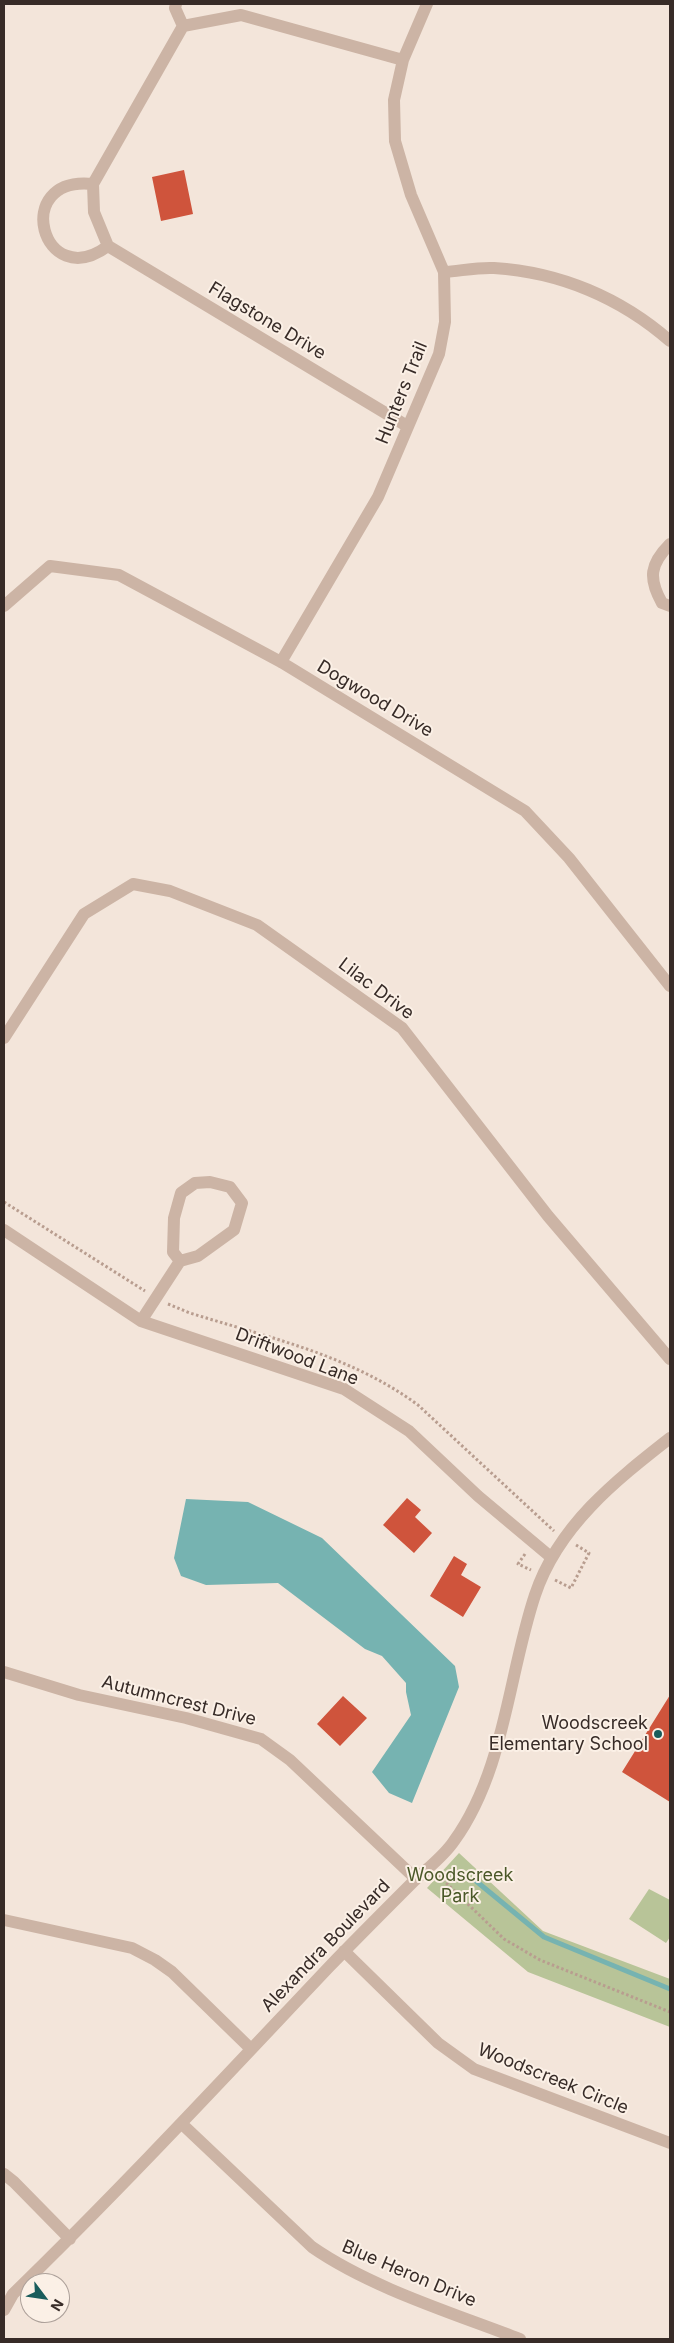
<!DOCTYPE html>
<html>
<head>
<meta charset="utf-8">
<style>
	body { margin:0 }
	#map { position:relative; width:674px; height:2343px; overflow:hidden; background:#f3e5da; font-family:Inter,sans-serif }
	canvas { display:block }
	.frame { position:absolute; inset:0; border:5px solid #372b27; pointer-events:none }
	.north { position:absolute; left:20px; top:2273px; width:50px; height:50px; box-sizing:border-box; background:#fbf0e6; border:1px solid #ada19a; border-radius:50%; rotate:121deg; font-size:14px; font-weight:700; line-height:20px; text-align:center; color:#372b27 }
	.north::after { content:''; display:block; margin:auto; width:18px; height:22px; background:#195c5b; clip-path:polygon(50% 0,100% 100%,50% 72%,0 100%) }
</style>
</head>
<body>
<div id="map">
<canvas width="674" height="2343"></canvas>
<div class="frame"></div>
<div class="north">N</div>
</div>
<script>
const context = document.querySelector('canvas').getContext('2d');
context.lineJoin = 'round';
function fillPath(path, color) { context.fillStyle = color; context.fill(path, 'evenodd'); }
function stroke(path, color, width, dash) { context.strokeStyle = color; context.lineWidth = width; context.lineCap = dash ? 'butt' : 'round'; context.setLineDash(dash || []); context.stroke(path); }
function drawText(font, color, halo, rows, align = 'center') {
  context.font = font + ' Inter,sans-serif'; context.lineWidth = 4; context.setLineDash([]); context.textBaseline = 'middle'; context.strokeStyle = halo; context.fillStyle = color; for (const [text, x, y, turn = 0] of rows) {
    context.save(); context.translate(x, y); context.rotate((+turn || 0) * Math.PI / 180); context.textAlign = isNaN(turn) ? turn : align; if (halo) context.strokeText(text, 0, 0); context.fillText(text, 0, 0); context.restore();
  }
}
fillPath(new Path2D(`
	M459,1853L543,1931L670,1979V2027L528,1972L427,1888Z
	M649,1889L670,1900V1937L666,1943L629,1919Z`), '#b8c498');
fillPath(new Path2D(`
	M186,1499L248,1502L322,1538L455,1666L459,1687L412,1803L389,1793L372,1772L411,1715L406,1692V1683L382,1656L365,1649L278,1583L206,1585L181,1576L174,1558Z`), '#76b3b1');
stroke(new Path2D(`
	M476,1881L544,1937L670,1989`), '#76b3b1', 5);
fillPath(new Path2D(`
	M184,170L193,214L161,221L152,177Z
	M407,1498L421,1510L415,1517L432,1533L414,1553L383,1525Z
	M454,1556L467,1564L461,1575L481,1587L463,1617L430,1596Z
	M670,1695V1802L622,1772Z
	M343,1696L367,1718L340,1746L317,1724Z`), '#cf543c');
stroke(new Path2D(`
	M4,1202L145,1291
	M168,1304L190,1313C270,1338 350,1355 418,1405L554,1531
	M525,1554L518,1564L531,1570
	M555,1580L571,1588L589,1553L576,1545
	M439,1876L504,1939L540,1960L670,2012`), '#b89d8f', 3, [2.5, 2.5]);
stroke(new Path2D(`
	M176,4L175,8L183,26
	M403,60L241,15L183,26L93,184L94,212L108,246L407,426
	M93,184C10,175 42,295 108,246
	M444,272C460,271 478,267 494,268C560,272 621,298 670,341
	M670,544C650,564 648,578 662,603L670,606
	M4,606L50,566L119,575L281,662L525,811L569,858L670,986
	M281,662L378,497L439,354L445,322L444,272L411,195L395,141L394,100L403,60L427,4
	M4,1038L84,914L133,884L170,891L257,925L402,1028L548,1216L670,1359
	M4,1230L141,1321L344,1389L409,1431L478,1496L552,1558
	M141,1321L180,1261L198,1256L234,1230L242,1203L230,1187L210,1182L195,1183L181,1193L174,1218L173,1252L180,1261
	M4,1672L79,1695L186,1718L261,1739L290,1760L416,1879
	M4,1920L132,1948L155,1960L172,1972L251,2049
	M344,1951L438,2043L474,2069L670,2143
	M182,2124L312,2247C371,2288 453,2313 520,2339
	M4,2174L14,2182L70,2239
	M4,2310L13,2294C122,2188 225,2077 329,1967C357,1938 386,1909 415,1880C428,1868 444,1856 454,1841C505,1770 508,1676 535,1595C558,1526 615,1481 670,1438`), '#ccb4a5', 12);
for (const [x, y, r, color] of [
	[658,1734,5,"#195c5b"]
]) { const dot = new Path2D(); dot.arc(x, y, r, 0, 2 * Math.PI); context.fillStyle = color; context.fill(dot); stroke(dot, '#fbf0e6', 2); }
drawText('18px', '#372b27', '#fbf0e6', [
	["Flagstone Drive",267,321,31],
	["Hunters Trail",402,393,-68],
	["Dogwood Drive",375,699,31],
	["Lilac Drive",376,989,37],
	["Driftwood Lane",297,1357,21],
	["Autumncrest Drive",179,1701,14],
	["Alexandra Boulevard",326,1946,-46],
	["Woodscreek Circle",553,2079,22],
	["Blue Heron Drive",409,2274,23]
]);
drawText('18px', '#372b27', '#fbf0e6', [
	["Woodscreek",648,1724],
	["Elementary School",648,1745]
], 'right');
drawText('18px', '#4a5828', '#fbf0e6', [
	["Woodscreek",460,1876],
	["Park",460,1897]
]);
</script>
</body>
</html>
